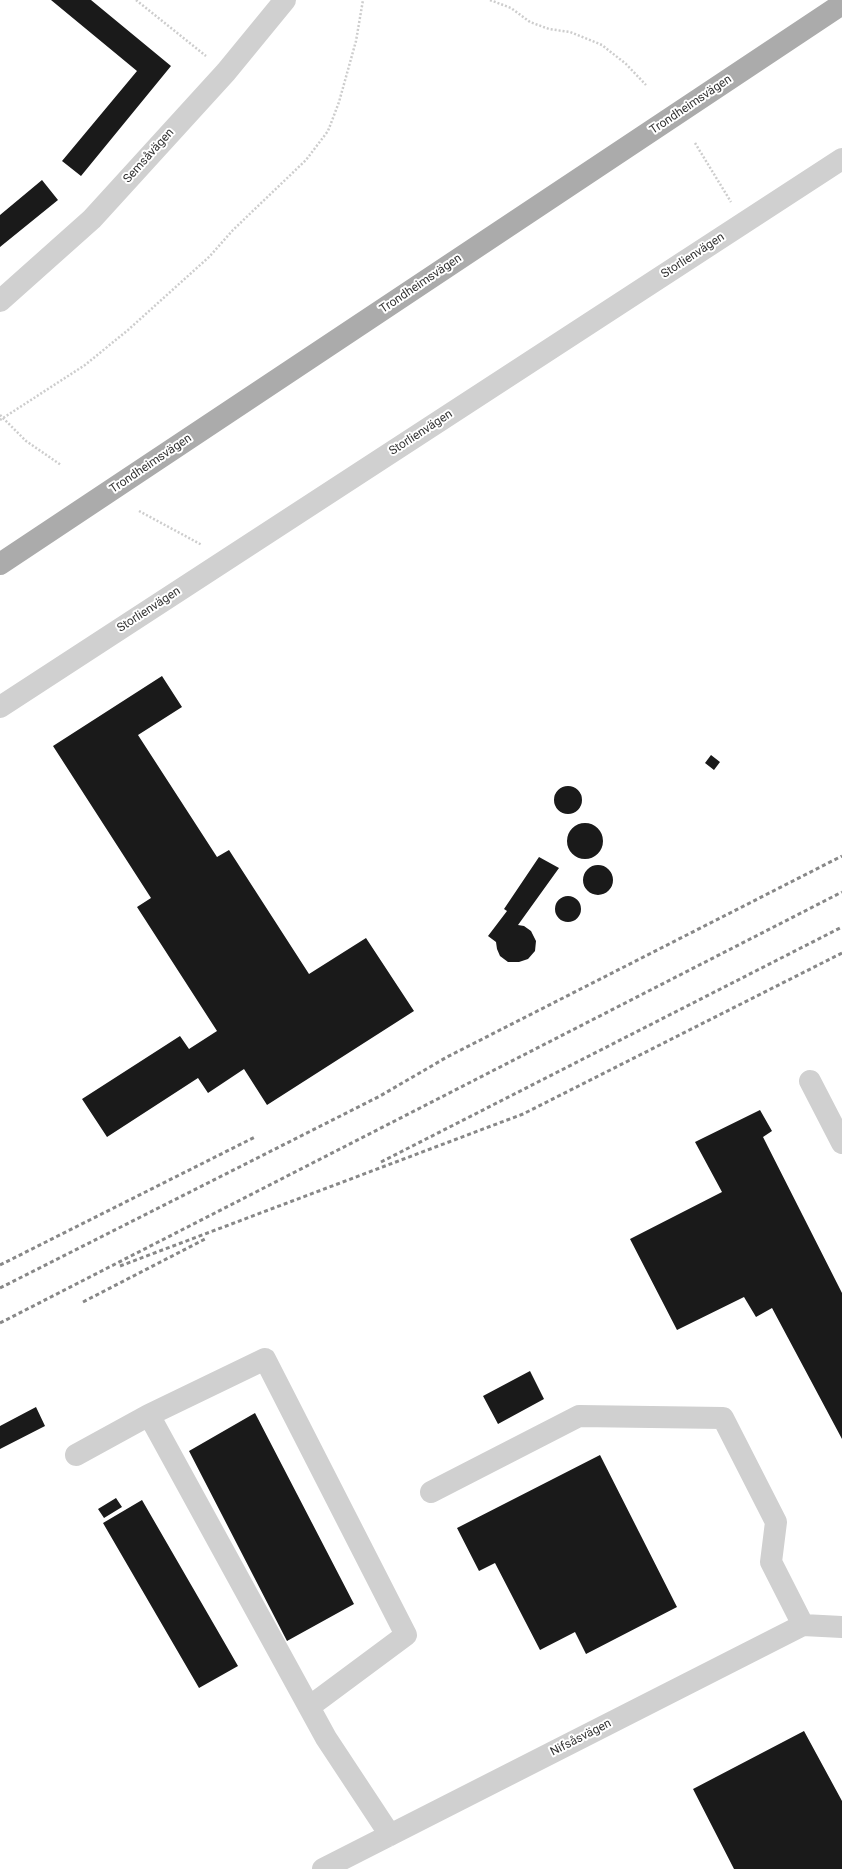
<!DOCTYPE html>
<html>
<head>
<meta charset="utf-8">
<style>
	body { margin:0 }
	canvas { display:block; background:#fff }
</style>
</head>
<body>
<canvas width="842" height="1869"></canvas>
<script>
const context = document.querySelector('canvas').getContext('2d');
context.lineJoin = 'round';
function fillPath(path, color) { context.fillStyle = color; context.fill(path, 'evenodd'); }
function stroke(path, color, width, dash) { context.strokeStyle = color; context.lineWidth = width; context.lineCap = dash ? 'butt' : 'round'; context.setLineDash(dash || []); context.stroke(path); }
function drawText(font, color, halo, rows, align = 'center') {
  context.font = font + ' Roboto,sans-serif'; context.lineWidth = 4; context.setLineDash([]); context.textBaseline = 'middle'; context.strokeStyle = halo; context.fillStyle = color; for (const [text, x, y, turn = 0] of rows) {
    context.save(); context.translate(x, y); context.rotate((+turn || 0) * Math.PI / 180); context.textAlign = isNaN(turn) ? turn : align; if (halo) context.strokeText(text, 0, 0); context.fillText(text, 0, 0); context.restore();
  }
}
fillPath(new Path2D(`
	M51,0H91L171,66L81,176L62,161L137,71Z
	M42,180L58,200L0,247V215Z
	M162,676L182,707L138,735L217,857L229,850L309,974L366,938L414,1011L267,1105L244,1069L208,1093L198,1078L107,1137L82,1099L180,1036L189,1049L217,1031L137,907L151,898L53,746Z
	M711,755L720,762L714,770L705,763Z
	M554 800a14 14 0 1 1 28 0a14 14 0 1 1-28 0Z
	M567 841a18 18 0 1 1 36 0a18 18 0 1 1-36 0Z
	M539,857L559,868L518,925L524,926L531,931L536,941L535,951L528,959L519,962H508L500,956L497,949L496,942L488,936L507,911L504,909Z
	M583 880a15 15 0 1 1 30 0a15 15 0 1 1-30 0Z
	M555 909a13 13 0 1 1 26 0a13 13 0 1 1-26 0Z
	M760,1110L772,1131L763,1137L842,1293V1439L772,1308L756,1317L744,1297L677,1330L630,1239L722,1192L695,1142Z
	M530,1371L544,1399L498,1424L483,1396Z
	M36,1407L45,1426L0,1449V1426Z
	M255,1413L354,1604L287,1641L189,1451Z
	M600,1455L677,1607L586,1654L575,1632L540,1650L495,1563L479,1571L457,1528Z
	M116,1498L122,1507L104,1518L98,1509Z
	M142,1500L238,1666L199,1688L103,1523Z
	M804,1731L842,1801V1869H734L693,1789Z`), '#1a1a1a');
stroke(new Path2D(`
	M136,0L206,56
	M490,0L511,8L530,22L549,29L570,32L602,45L626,64L646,85
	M695,143L731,202
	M0,415L26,441L61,465
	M0,420L85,365L128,330L209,257L233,230L306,160L328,131L339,102L356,41L363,0
	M139,511L202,545`), '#cdcdcd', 2.5, [2, 2]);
stroke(new Path2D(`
	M0,301L92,219L226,72L285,0
	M0,707L842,159
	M810,1081L842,1143
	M149,1415L265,1359L406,1635L309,1707
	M76,1455L149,1415L326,1738L390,1835
	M431,1492L579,1416L723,1418L776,1522L771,1562L803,1625
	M323,1869L803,1625L842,1627`), '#d0d0d0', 22);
stroke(new Path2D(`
	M0,564L842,4`), '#ababab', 22);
stroke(new Path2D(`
	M381,1162L842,927
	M0,1265L255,1137
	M120,1266L523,1114L842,953
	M0,1288L380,1096L447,1057L842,856
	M83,1302L207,1238
	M0,1323L842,892`), '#888', 3, [4, 3]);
drawText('12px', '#333', '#fff', [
	["Trondheimsvägen",691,105,-34],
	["Semsåvägen",149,156,-48],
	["Storlienvägen",693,256,-33],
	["Trondheimsvägen",421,284,-34],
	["Storlienvägen",421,433,-33],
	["Trondheimsvägen",151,464,-34],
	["Storlienvägen",149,610,-33],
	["Nifsåsvägen",581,1738,-27]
]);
</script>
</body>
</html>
